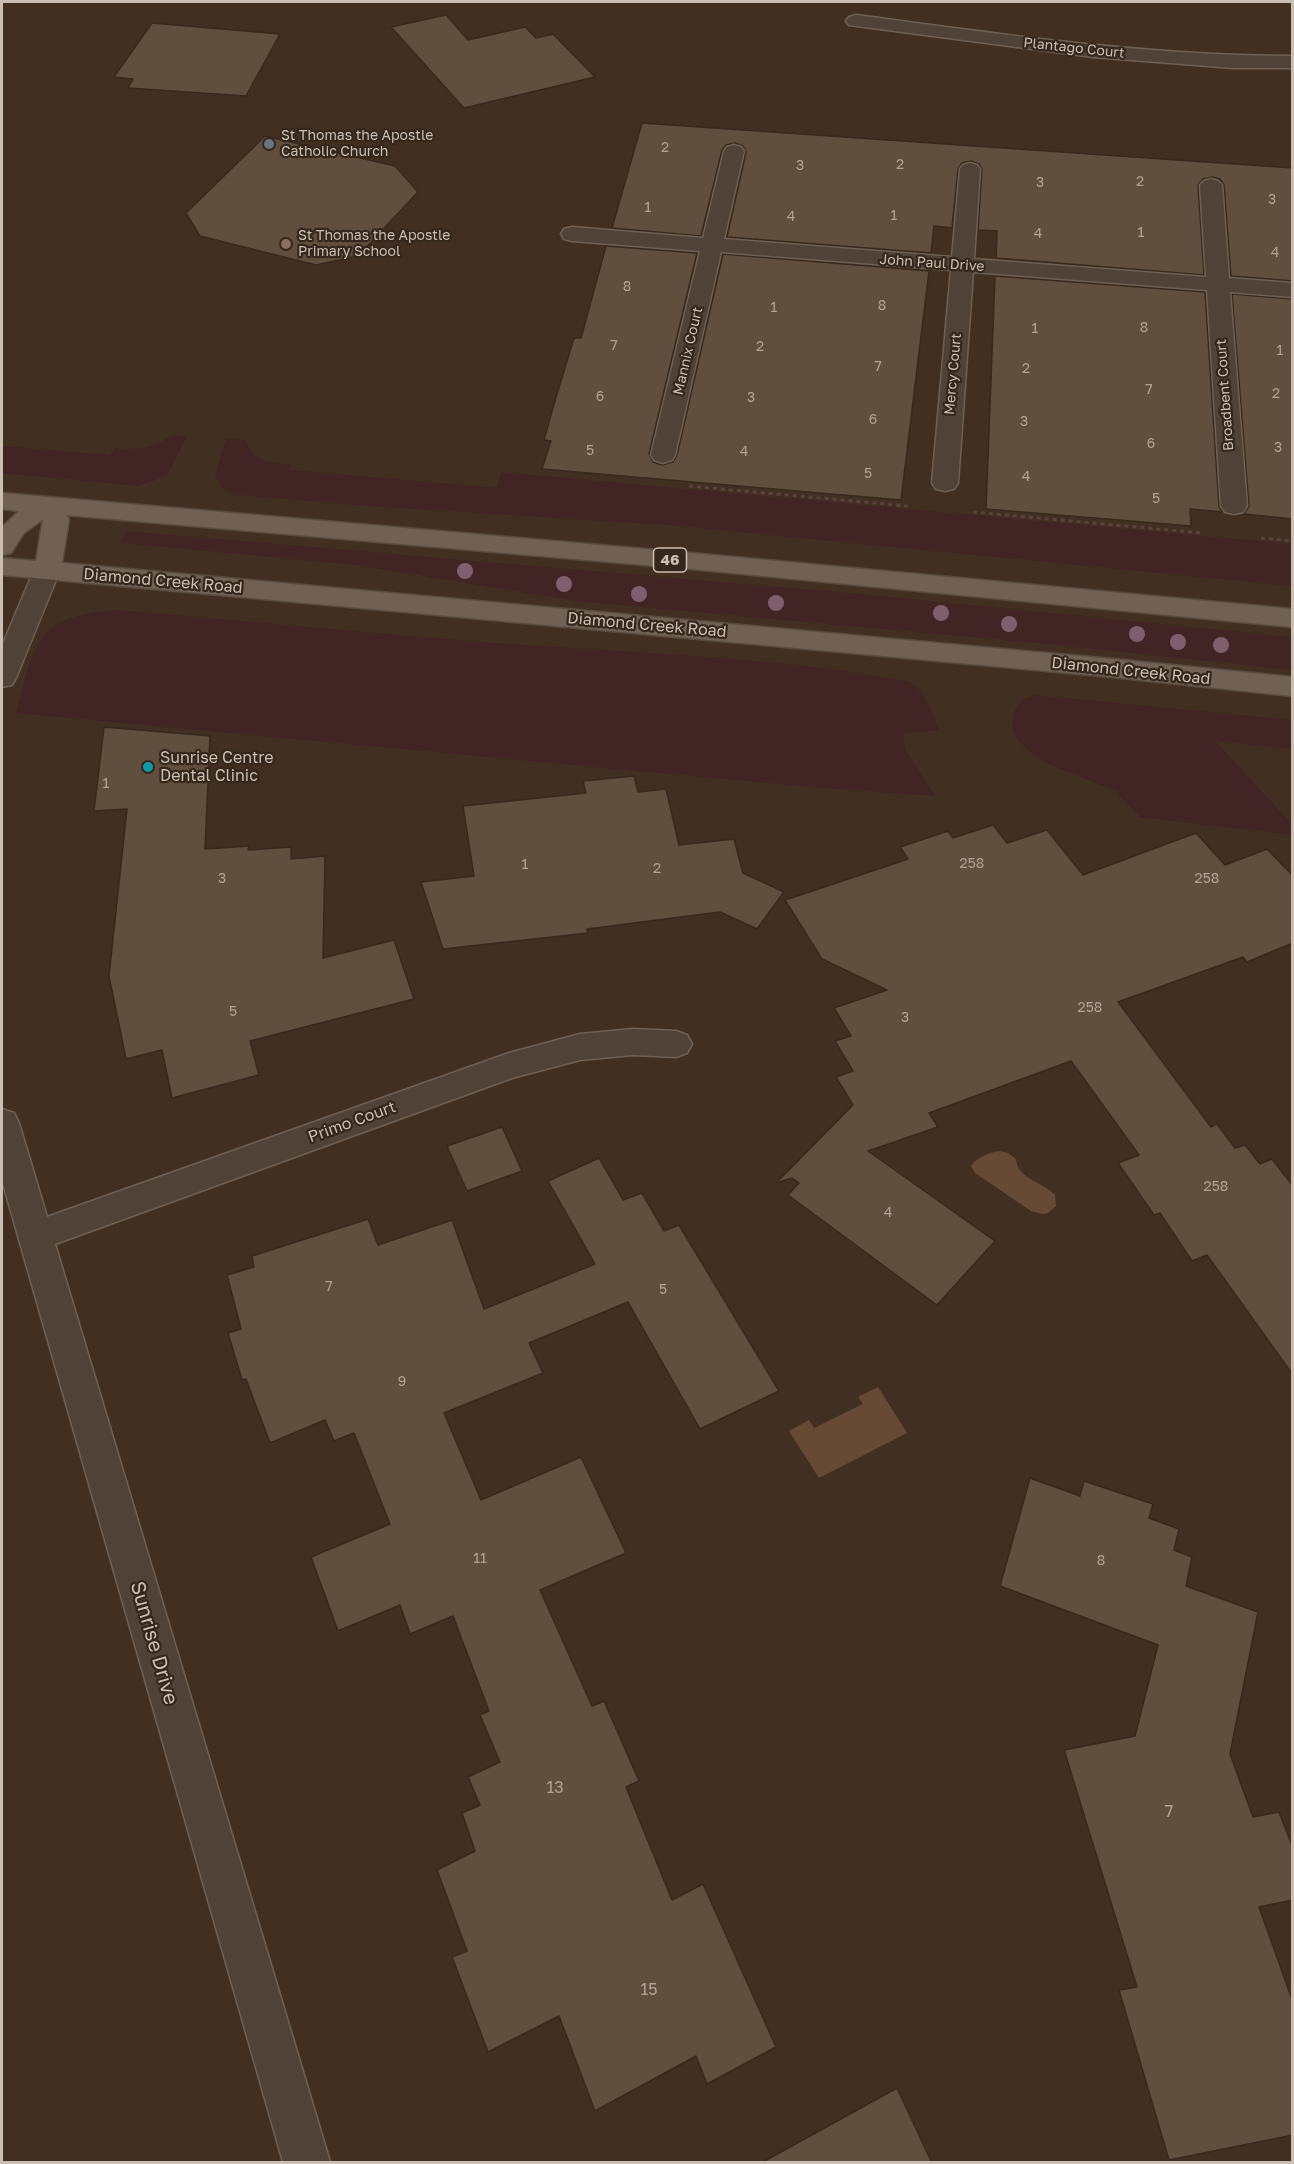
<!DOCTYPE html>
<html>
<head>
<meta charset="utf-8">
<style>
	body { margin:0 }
	#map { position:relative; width:1294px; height:2164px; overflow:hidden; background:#413022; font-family:"Golos Text",sans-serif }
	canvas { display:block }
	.frame { position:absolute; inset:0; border:3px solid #cbbfb3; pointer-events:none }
</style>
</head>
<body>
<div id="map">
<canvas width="1294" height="2164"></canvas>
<div class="frame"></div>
</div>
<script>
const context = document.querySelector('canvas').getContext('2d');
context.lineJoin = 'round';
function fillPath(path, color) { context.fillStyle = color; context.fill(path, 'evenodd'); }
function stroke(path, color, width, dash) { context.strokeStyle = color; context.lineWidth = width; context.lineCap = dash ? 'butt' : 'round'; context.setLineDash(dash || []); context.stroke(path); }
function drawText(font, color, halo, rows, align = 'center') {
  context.font = font + ' "Golos Text",sans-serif'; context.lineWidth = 4.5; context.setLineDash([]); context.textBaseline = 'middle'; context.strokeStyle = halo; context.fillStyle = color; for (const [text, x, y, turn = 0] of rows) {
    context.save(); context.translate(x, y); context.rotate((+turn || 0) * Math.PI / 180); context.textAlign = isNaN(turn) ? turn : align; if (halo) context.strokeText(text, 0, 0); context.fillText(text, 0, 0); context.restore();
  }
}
fillPath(new Path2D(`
	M173,435L187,436L169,472L161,478L138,486L2,473V446L110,455L115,448C137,451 154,447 173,435Z
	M226,439L246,440C252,462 271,463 291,465L290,470L497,488L501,472L1292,544V586L668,525L367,506L231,494L223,489L215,476Z
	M126,531L861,594L1292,637V670L1037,643L575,601L357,565L121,543Z
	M117,610L479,642L726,658L823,668L907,681C926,689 931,712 939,730L903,734L905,749L935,796L821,788L16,713C35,644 35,615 117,610Z
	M1035,695L1292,720V749L1215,741L1292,824V835L1140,817L1115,791L1048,764L1030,752L1016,738L1012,727L1015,710L1022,700Z`), '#412424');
fillPath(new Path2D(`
	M1000,1151L1008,1153L1016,1159C1017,1179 1042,1181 1055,1195L1056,1206L1048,1213L1043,1214L1031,1211L975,1173L971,1166C977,1157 991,1152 1000,1151Z
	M878,1387L907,1433L819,1478L789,1431L809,1420L814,1428L863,1404L858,1397Z`), '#674a33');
const building = new Path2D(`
	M446,15L468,40L525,27L536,38L553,34L595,77L464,108L391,27Z
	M152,23L280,34L246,96L128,88L133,79L114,77Z
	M642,123L1293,168V281L1231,276L1224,185L1220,179L1212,177L1203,179L1198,185L1204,275L996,258L997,231L978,230L982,169L979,164L971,161L962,163L958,169L952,228L934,226L931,253L727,237L746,152L743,146L735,143L726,145L722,150L701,236L612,228Z
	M265,136L395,166L418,192L358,256L316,265L200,236L186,213Z
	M606,246L697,253L649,454L653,462L662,465L673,462L677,455L723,254L929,271L901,500L542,469L551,441L544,440L554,404L574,338H581Z
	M995,276L1205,292L1219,506L1222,512L1190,509L1191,526L986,509Z
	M1232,294L1293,299V519L1244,514L1249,506Z
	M104,727L210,736L205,849L249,846L248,850L291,847V859L325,856L323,958L394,940L414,999L250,1041L259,1075L172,1098L162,1050L126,1059L109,976L127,809L94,811Z
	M634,776L638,792L666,789L679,845L734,839L743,873L784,892L757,929L720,912L587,929L588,933L443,949L421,882L474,876L463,806L586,793L583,781Z
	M993,825L1007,843L1047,830L1083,875L1196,833L1225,865L1267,849L1293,876V943L1247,962L1243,957L1118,1002L1211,1127L1217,1124L1235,1148L1245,1145L1260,1164L1272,1159L1293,1186V1375L1207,1255L1192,1261L1160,1213L1154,1215L1118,1163L1139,1155L1071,1061L929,1113L938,1127L868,1151L995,1241L937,1305L788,1195L799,1183L792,1178L776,1183L853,1105L836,1077L853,1071L835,1041L851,1036L834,1008L887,990L822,959L785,900L908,859L900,847L948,831L953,838Z
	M502,1127L522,1171L467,1191L447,1146Z
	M599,1158L623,1200L642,1193L664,1231L679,1225L779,1391L700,1429L628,1302L529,1343L543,1373L444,1413L481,1500L581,1457L626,1553L540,1590L592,1706L604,1701L639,1781L626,1787L672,1900L703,1884L776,2047L707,2084L696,2056L595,2111L559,2016L488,2052L452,1957L467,1951L437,1870L475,1851L462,1813L480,1805L468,1777L500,1762L480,1715L489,1711L453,1616L410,1634L400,1605L338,1631L311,1557L390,1524L354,1433L334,1441L325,1420L270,1443L246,1379L242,1380L228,1333L241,1329L227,1275L254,1267L252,1256L368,1219L378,1245L452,1220L484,1309L595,1264L548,1181Z
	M1030,1478L1080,1496L1084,1481L1153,1504L1149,1518L1179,1529L1174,1550L1192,1557L1186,1586L1258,1612L1230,1754L1253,1817L1279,1812L1293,1848V1900L1259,1907L1293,2002V2135L1169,2160L1119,1990L1137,1987L1064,1750L1135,1736L1158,1645L1000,1586Z
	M897,2088L932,2163H761Z`);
fillPath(building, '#604e3e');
stroke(building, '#37291d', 1.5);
const minor = new Path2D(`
	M856,15C1001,34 1146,56 1292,56V68H1233L1093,57L849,25L846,21L849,17Z
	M734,145L741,147L744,151L724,239L952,257L960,169L963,165L970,163L977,165L980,169L974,259L1206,277L1200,185L1204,181L1211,179L1218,181L1222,185L1229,278L1292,283V297L1230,292L1247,506L1243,512L1234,514L1225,512L1221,506L1207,290L973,272L958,483L954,489L945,491L936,489L932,483L951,270L721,252L675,455L672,460L663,463L654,460L651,455L700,251L572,241L564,239L561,234L564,229L572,227L703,238L724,151L727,147Z
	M47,561L56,564L60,570L16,678L12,685L2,687V646L34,570L38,564Z
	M633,1029L676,1031L687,1035L692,1044L687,1053L676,1057L633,1055L580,1060L512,1078L55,1244L330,2162H283L2,1180V1109L14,1113L19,1123L47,1217L509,1053L580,1034Z`);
const major = new Path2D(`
	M2,493L691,553L1292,609V627L691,569L66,515L69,519L62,563L1112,659L1292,677V696L1112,677L2,575V558L36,561L43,519L24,533L11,553L2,555V527L19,511L2,509Z`);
stroke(minor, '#6e6054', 3);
stroke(major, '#594c40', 3);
stroke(new Path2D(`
	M689,486L908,506
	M973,512L1202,533
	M1261,538L1292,541`), '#5b4041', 3, [4, 4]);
fillPath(minor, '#504237');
fillPath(major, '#706154');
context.fillStyle = '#7f5f6e';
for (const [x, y] of [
	[465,571],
	[564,584],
	[639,594],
	[776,603],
	[941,613],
	[1009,624],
	[1137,634],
	[1178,642],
	[1221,645]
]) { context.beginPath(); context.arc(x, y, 8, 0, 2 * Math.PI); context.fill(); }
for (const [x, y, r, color] of [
	[269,144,6,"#6b7280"],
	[286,244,6,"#8d6e63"],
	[148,767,6,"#0f9aa8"]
]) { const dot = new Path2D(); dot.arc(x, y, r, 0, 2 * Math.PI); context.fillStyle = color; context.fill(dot); stroke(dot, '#35271b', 2); }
drawText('14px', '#cbbfb3', '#35271b', [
	["Plantago Court",1074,48,6],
	["John Paul Drive",932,263,4],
	["Mannix Court",688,351,-77],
	["Mercy Court",953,374,-85],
	["Broadbent Court",1225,395,-94]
]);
drawText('14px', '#cbbfb3', '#35271b', [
	["St Thomas the Apostle",281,136],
	["Catholic Church",281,152],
	["St Thomas the Apostle",298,236],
	["Primary School",298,252]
], 'left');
drawText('14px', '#b0a396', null, [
	["2",665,148],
	["2",900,165],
	["3",800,166],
	["2",1140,182],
	["3",1040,183],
	["3",1272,200],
	["1",648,208],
	["1",894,216],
	["4",791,217],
	["1",1141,233],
	["4",1038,234],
	["4",1275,253],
	["8",627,287],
	["8",882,306],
	["1",774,308],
	["8",1144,328],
	["1",1035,329],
	["7",614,346],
	["2",760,347],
	["1",1280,351],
	["7",878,367],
	["2",1026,369],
	["7",1149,390],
	["2",1276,394],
	["6",600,397],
	["3",751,398],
	["6",873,420],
	["3",1024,422],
	["6",1151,444],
	["3",1278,448],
	["5",590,451],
	["4",744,452],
	["5",868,474],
	["4",1026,477],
	["5",1156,499],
	["1",106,784],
	["258",972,864],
	["1",525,865],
	["2",657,869],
	["3",222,879],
	["258",1207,879],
	["258",1090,1008],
	["5",233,1012],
	["3",905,1018],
	["258",1216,1187],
	["4",888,1213],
	["7",329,1287],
	["5",663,1290],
	["9",402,1382],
	["11",480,1559],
	["8",1101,1561]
]);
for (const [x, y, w] of [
	[670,560,33]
]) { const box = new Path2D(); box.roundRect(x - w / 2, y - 12, w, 24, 4.5); context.fillStyle = '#35271b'; context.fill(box); stroke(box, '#cbbfb3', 1.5); }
drawText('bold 15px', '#cbbfb3', null, [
	["46",670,560]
]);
drawText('16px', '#cbbfb3', '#35271b', [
	["Diamond Creek Road",163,581,5],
	["Diamond Creek Road",647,625,5],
	["Diamond Creek Road",1131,671,6],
	["Primo Court",352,1122,-20]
]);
drawText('16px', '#cbbfb3', '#35271b', [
	["Sunrise Centre",160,758],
	["Dental Clinic",160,776]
], 'left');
drawText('16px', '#b0a396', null, [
	["13",555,1788],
	["7",1169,1812],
	["15",649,1990]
]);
drawText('20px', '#cbbfb3', '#35271b', [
	["Sunrise Drive",154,1643,74]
]);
</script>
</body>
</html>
